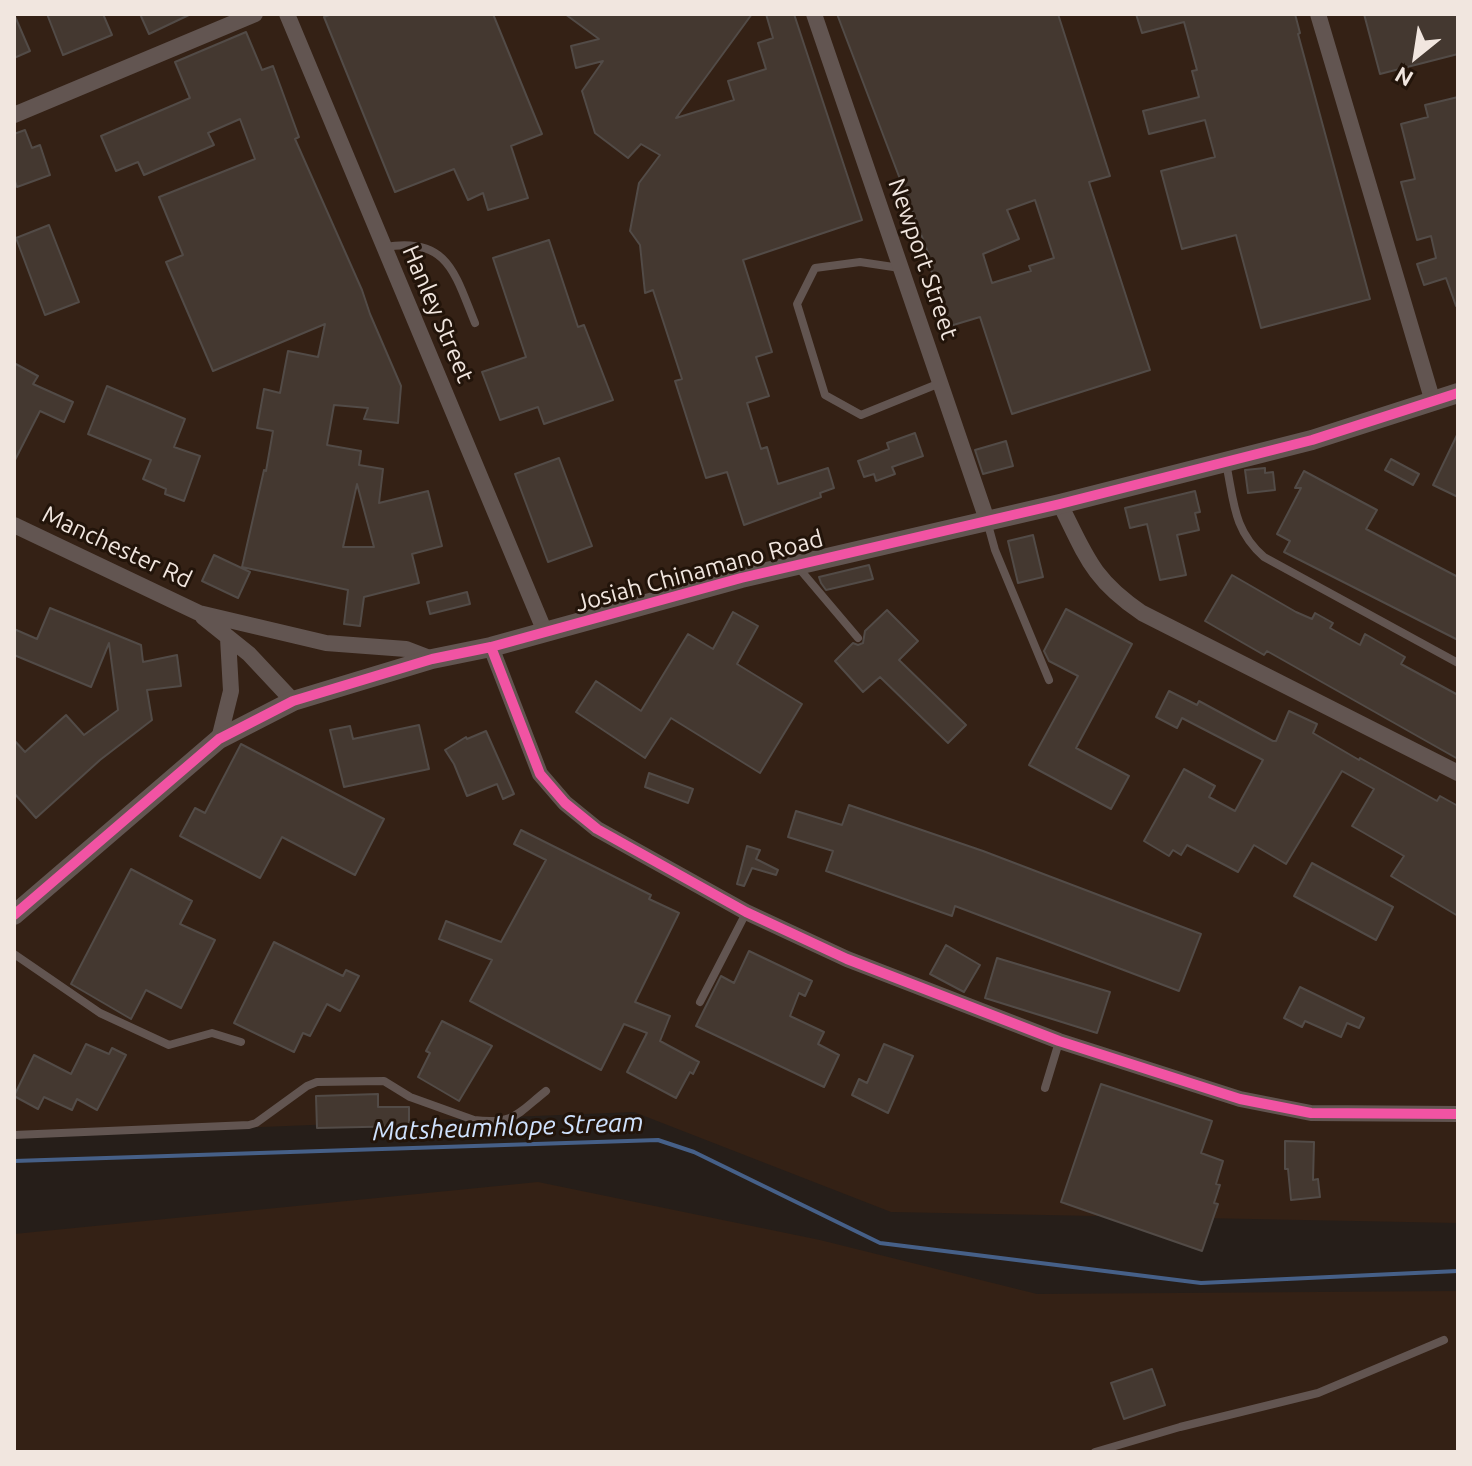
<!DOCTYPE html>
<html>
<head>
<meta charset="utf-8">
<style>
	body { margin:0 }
	#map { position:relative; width:1472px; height:1466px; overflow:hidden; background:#261e19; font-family:Ubuntu,sans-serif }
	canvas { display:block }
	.frame { position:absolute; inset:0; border:16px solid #f1e6df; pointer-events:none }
	.north { position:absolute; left:1376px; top:16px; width:80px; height:80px; -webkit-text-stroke:6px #22140a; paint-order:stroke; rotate:210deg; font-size:22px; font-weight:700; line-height:32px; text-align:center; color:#f1e6df }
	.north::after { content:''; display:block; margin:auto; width:28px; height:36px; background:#f1e6df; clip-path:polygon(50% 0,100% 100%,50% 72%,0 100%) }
</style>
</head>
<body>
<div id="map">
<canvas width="1472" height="1466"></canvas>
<div class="frame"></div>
<div class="north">N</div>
</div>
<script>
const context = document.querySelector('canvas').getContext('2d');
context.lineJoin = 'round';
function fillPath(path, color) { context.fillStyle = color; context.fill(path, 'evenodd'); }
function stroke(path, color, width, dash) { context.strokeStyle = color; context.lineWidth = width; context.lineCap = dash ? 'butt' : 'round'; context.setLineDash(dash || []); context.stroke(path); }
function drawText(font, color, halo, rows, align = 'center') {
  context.font = font + ' Ubuntu,sans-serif'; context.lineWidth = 6; context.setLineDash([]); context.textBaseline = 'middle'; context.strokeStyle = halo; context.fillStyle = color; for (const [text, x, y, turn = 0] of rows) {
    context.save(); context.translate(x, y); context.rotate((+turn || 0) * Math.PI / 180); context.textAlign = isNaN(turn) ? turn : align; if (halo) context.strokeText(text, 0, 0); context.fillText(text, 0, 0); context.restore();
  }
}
fillPath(new Path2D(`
	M14,14H1458V1223L891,1212L634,1112L14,1137Z
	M538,1182L820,1240L1037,1294L1458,1291V1452H14V1234Z`), '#342115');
stroke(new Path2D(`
	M14,1161L658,1140L694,1152L880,1243L1201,1283L1458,1271`), '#466088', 4);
const building = new Path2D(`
	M14,14L30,51L14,58Z
	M47,14H103L112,35L63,55Z
	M140,14H191L149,34Z
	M332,14H493L542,134L511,146L528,198L488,210L483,193L468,200L454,169L395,192L324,17Z
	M565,14H752L676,118L734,100L728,81L766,69L758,43L773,38L766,14H794L862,220L743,260L772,352L756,357L769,396L747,403L761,449L767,447L778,484L828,468L834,488L820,493L821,497L744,525L727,472L706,478L675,381L682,379L653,290L645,293L640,245L630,231L639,183L660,155L641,144L628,158L595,133L582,91L603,61L576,68L571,46L599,39Z
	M837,14H1058L1110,176L1089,182L1150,370L1012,414L980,317L950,326L936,281L925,257L929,255ZM1035,200L1054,258L1029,266L1031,271L992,283L983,254L1019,239L1007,210Z
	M1136,14H1295L1300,33L1298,34L1370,299L1261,328L1236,235L1182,249L1161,171L1215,157L1205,120L1149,134L1143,111L1199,97L1192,71L1197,70L1184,22L1142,33Z
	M1364,14H1458V54L1380,74Z
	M246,32L262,70L273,66L299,137L295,139L362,290L370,314L401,386L398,423L364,419L368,408L334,405L327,445L361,451L359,465L383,469L379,503L428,491L442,546L412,554L419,583L364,597L360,626L344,624L348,590L242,567L264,470L266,471L273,431L257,428L264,389L280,393L288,351L318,357L325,324L213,371L166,262L183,255L159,197L255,159L240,119L208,133L214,145L144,175L138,162L116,171L101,136L190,98L175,62ZM357,484L374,547H343Z
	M1458,97V306H1456L1446,278L1424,285L1417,264L1436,258L1431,236L1417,240L1401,182L1415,179L1401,124L1428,117L1425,105Z
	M25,130L32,148L40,145L50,175L17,187L14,178V134Z
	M49,225L79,302L45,315L16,238Z
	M549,240L578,327L584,325L613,400L544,424L538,407L500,420L482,372L526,357L493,258Z
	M14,363L38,376L33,384L73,402L64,422L40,411L14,462Z
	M107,386L185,419L174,447L200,456L184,501L165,494L166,489L143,479L151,460L88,434Z
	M915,433L923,456L892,467L895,474L876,481L874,474L864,477L858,461L889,449L887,443Z
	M1458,433V497L1433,485Z
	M1006,441L1013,466L983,474L975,450Z
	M559,458L592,546L548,562L515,474Z
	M1391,459L1419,474L1413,485L1385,470Z
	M1265,468V473L1273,472L1275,490L1248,493L1245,470Z
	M1304,471L1377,510L1366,529L1458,577V640L1284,552L1290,541L1277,534L1301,488H1295Z
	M1195,491L1200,512L1195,513L1199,530L1177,535L1186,575L1160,580L1147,524L1130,528L1125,508Z
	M1033,535L1043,577L1018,583L1008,541Z
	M214,555L250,572L238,598L202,581Z
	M869,565L873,579L826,590L821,583L819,577Z
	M1232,575L1296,612L1312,619L1315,613L1333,623L1330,628L1360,645L1365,634L1405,657L1401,664L1458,695V759L1267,651L1264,655L1205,621Z
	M467,592L470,604L430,614L427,602Z
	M50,608L141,645L143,662L177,655L181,686L147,690L152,720L100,760L36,818L14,793V740L25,752L66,715L84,735L118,710L109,643L91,687L14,655V629L37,639Z
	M1066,609L1132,644L1076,748L1129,776L1111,809L1029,765L1078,676L1049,661L1044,651Z
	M887,610L918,641L899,660L966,725L948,743L880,677L863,692L835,661L853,643L858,645L863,643L865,631Z
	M733,612L758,626L737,664L802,704L760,773L671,718L645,758L576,712L596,681L641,711L688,634L713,649Z
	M1169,691L1197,705L1199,701L1273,741H1276L1289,711L1317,724L1313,733L1359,760L1360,758L1437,801L1440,796L1458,806V916L1391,876L1404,856L1352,826L1374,789L1342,771L1286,864L1254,845L1238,872L1187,845L1181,855L1173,850L1169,856L1144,841L1184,769L1215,786L1209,797L1235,811L1263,760L1182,718L1177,728L1156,717Z
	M419,725L429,769L344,787L330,730L350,726L353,739Z
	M486,731L514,794L503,799L497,784L467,796L454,764L445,750L466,737L467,739Z
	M241,744L384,819L355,875L282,837L260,878L180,836L195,808L205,813Z
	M649,773L693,789L688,803L645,787Z
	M849,805L983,851L1201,934L1179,991L955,906L952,916L826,871L833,851L788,837L796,811L842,825Z
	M521,830L651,895L649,899L679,913L635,1002L670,1016L660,1041L699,1062L693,1074L690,1072L676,1098L627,1072L647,1033L624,1024L601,1070L470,1001L492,960L439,939L446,921L501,942L546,860L514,844Z
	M747,846L760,850L756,859L778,870L776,875L752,868L744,886L737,884Z
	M1312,863L1393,907L1376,940L1294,896Z
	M131,869L192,901L180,924L215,940L181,1008L146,990L131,1019L71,984Z
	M274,942L343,976L346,970L359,976L340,1011L327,1004L310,1036L303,1033L294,1052L234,1023Z
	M946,945L980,965L964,992L930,974Z
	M749,951L812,981L805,996L799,993L790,1016L824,1032L818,1044L839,1055L824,1087L696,1026L721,976L734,983Z
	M997,958L1110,992L1097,1033L985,998Z
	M1300,987L1364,1018L1359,1028L1347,1023L1341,1037L1305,1021L1302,1027L1284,1018Z
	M442,1021L492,1046L459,1101L418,1077L430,1053L426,1051Z
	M86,1044L109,1054L112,1048L126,1055L97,1110L77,1099L72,1110L44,1097L38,1109L14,1096L34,1055L71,1074Z
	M884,1044L913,1056L888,1113L852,1095L859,1079L867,1083Z
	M1101,1084L1212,1121L1201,1153L1223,1161L1216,1184L1220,1185L1214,1203L1218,1204L1202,1251L1061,1202Z
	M378,1094V1107H409V1126L317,1128L316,1096Z
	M1285,1141L1314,1142L1313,1180L1318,1179L1320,1197L1291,1200L1288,1169H1285Z
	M1152,1369L1165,1405L1124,1419L1111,1383Z`);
fillPath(building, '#443830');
stroke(building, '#524b47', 2);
stroke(new Path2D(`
	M385,247C448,236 455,274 475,323
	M900,268L860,262L815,268L797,304L825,395L861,415L940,383
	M1226,463C1234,501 1233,530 1264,557L1458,663
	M987,521L995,550L1049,680
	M797,566L858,638
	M14,954L100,1013L169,1045L212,1033L241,1042
	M700,1002L746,913
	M1045,1088L1059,1042
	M14,1135L249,1125L256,1123L307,1086L317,1082L384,1081L410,1097L474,1120C514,1125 517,1114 546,1091
	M1095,1452L1180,1427L1318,1393L1444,1340`), '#625551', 8);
stroke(new Path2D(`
	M287,14L545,632
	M814,14L987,520
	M1318,14L1433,402
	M14,115L255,14
	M1060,504C1086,556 1092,579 1142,613L1458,773
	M14,525L199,613L326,643L406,649L432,659
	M203,617L249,654L293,701
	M491,647L540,774L565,803L597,829L746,912L847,959L1059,1041L1240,1099L1311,1113L1458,1114
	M219,739L231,691L228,638`), '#625551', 16);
stroke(new Path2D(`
	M14,915L219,739L293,701L432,659L491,647L741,578L1060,504L1312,440L1458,393`), '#625551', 20);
stroke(new Path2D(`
	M491,647L540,774L565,803L597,829L746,912L847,959L1059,1041L1240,1099L1311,1113L1458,1114
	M14,915L219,739L293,701L432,659L491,647L741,578L1060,504L1312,440L1458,393`), '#f153a3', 10);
drawText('24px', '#f1e6df', '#22140a', [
	["Newport Street",923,259,71],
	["Hanley Street",438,314,67],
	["Manchester Rd",117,547,25],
	["Josiah Chinamano Road",699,571,-15]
]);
drawText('italic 26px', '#cfe2fe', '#22140a', [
	["Matsheumhlope Stream",508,1127,-2]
]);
</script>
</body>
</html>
